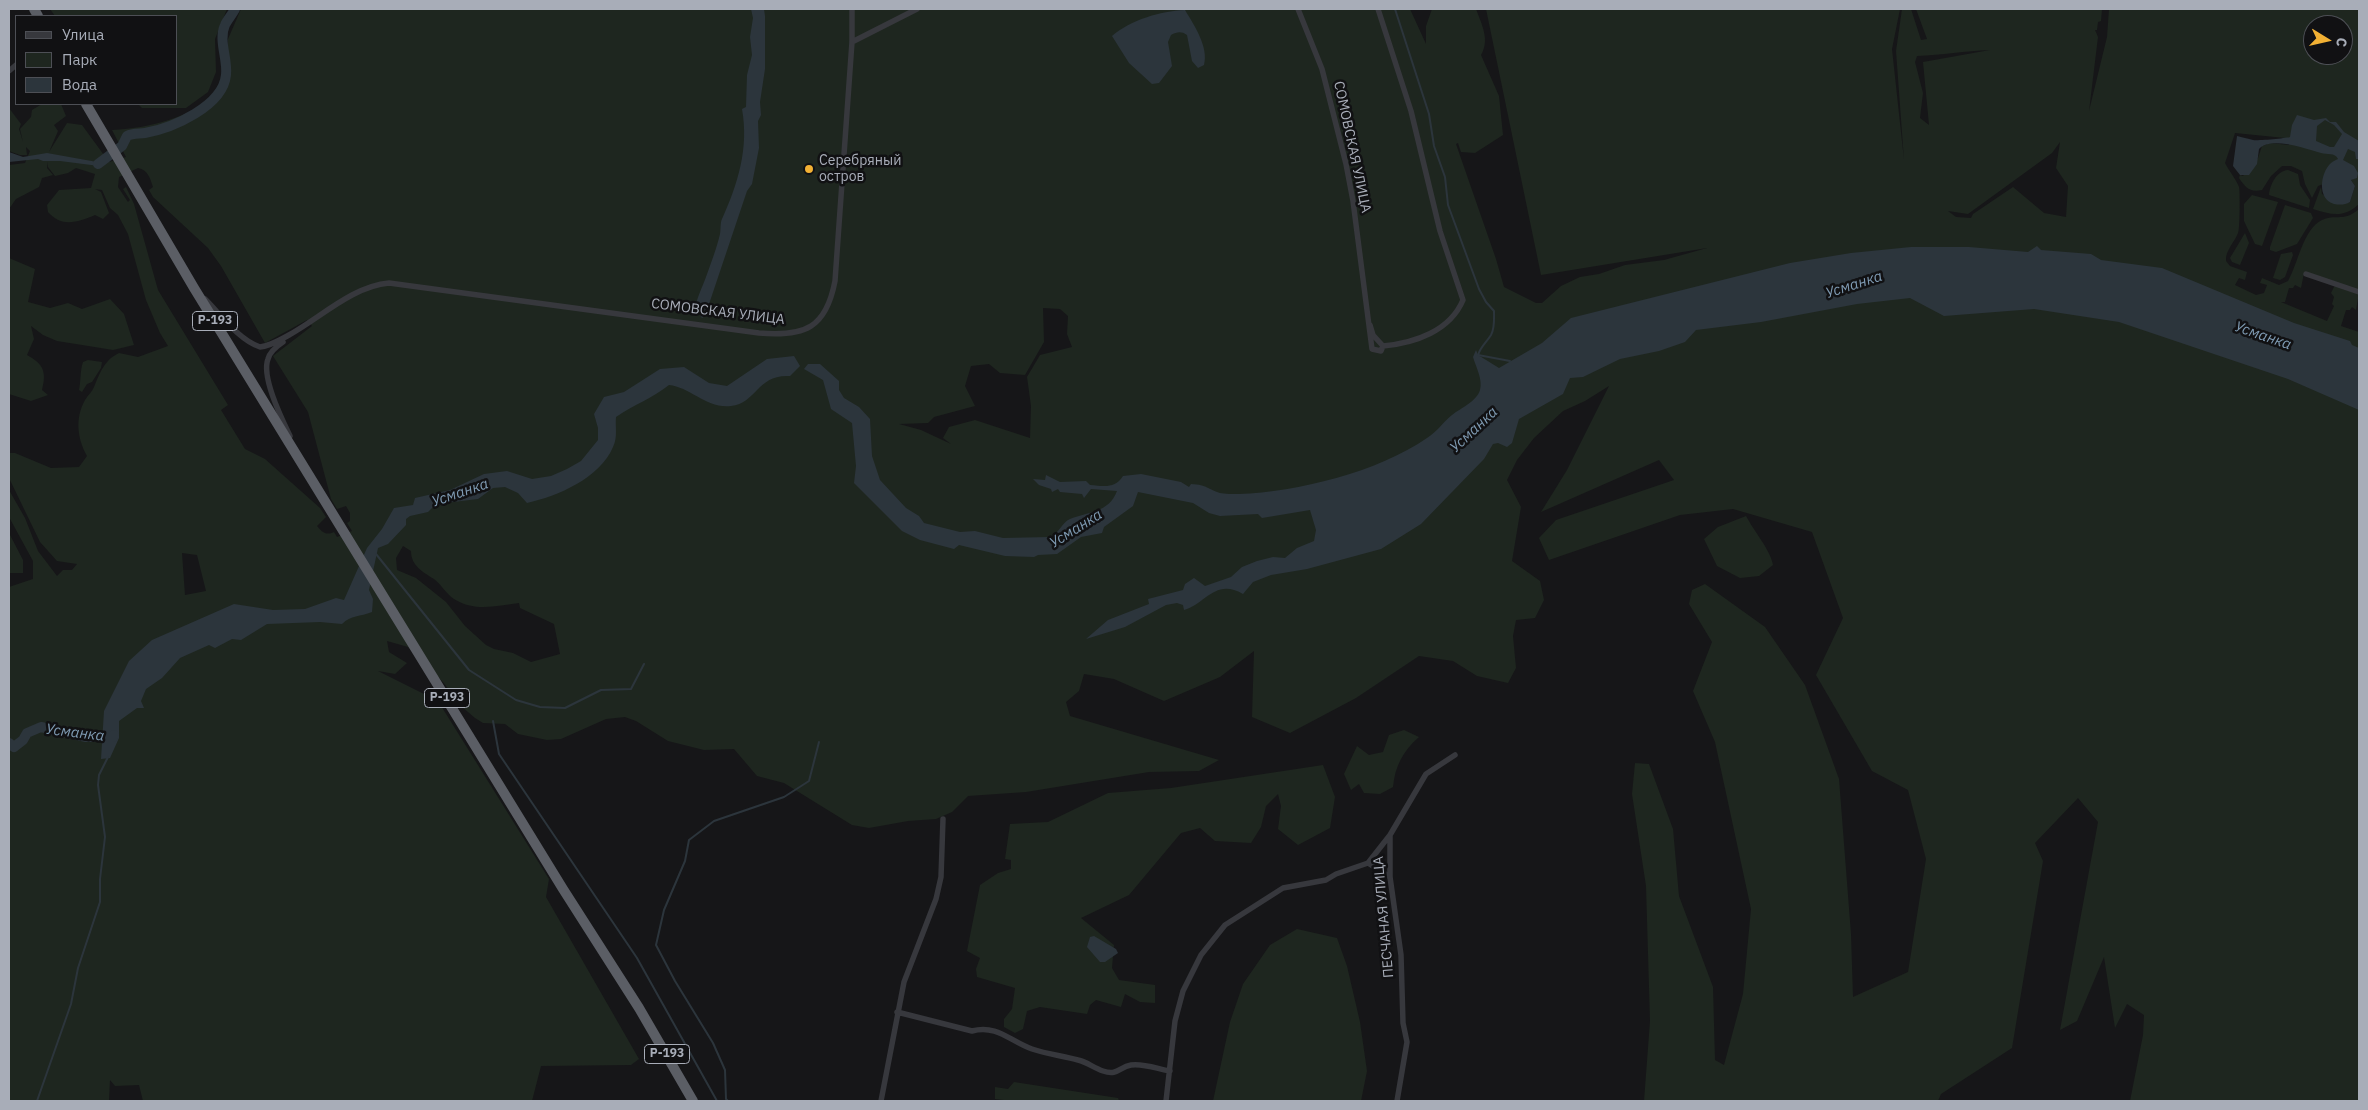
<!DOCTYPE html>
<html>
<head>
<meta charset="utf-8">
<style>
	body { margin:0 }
	#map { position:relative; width:2368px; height:1110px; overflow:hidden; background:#161618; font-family:"IBM Plex Sans",sans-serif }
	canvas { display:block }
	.frame { position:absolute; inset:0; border:10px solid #a8adb8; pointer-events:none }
	.legend { position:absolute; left:15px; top:15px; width:162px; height:90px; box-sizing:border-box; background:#111113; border:1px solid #4d4f55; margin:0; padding:6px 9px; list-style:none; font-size:15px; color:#a8adb8 }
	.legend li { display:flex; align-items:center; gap:10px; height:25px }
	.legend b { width:25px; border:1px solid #4d4f55 }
	.north { position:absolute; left:2303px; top:15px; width:50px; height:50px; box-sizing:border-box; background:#111113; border:1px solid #4d4f55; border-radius:50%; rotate:99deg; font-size:14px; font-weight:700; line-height:20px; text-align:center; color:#a8adb8 }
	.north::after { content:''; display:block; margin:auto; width:18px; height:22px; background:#f2b134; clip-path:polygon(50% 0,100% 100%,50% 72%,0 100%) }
</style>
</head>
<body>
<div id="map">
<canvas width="2368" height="1110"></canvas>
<div class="frame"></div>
<ul class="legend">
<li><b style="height:6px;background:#37383d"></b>Улица</li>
<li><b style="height:14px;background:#1e261f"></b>Парк</li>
<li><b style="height:14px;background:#2c353c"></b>Вода</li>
</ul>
<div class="north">С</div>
</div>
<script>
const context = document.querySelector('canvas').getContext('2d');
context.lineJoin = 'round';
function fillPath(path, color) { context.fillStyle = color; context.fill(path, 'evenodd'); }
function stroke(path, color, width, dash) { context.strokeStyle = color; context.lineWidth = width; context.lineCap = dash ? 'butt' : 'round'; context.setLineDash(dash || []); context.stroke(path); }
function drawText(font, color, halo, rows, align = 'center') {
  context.font = font + ' "IBM Plex Sans",sans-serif'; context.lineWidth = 5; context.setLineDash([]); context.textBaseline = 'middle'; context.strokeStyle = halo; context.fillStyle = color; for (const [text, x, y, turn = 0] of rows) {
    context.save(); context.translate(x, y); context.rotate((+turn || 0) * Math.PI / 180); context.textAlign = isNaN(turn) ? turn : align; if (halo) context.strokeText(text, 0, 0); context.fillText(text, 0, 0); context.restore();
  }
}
fillPath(new Path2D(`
	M50,9H227L215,39L216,72L208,92L186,108H142L138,104H176V16H55Z
	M241,9H1410L1426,44V26L1432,9H1476C1482,25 1490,40 1481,55L1499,96L1503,135L1475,153L1461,152L1458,143L1456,144L1496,259L1504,287L1536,303H1542L1561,286L1580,277L1599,274L1625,265L1664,260L1707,248L1541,275L1486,9H1900L1892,49L1904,160L1896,51L1902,9H1911L1921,40L1927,39L1916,9H2102L2101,21L2098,22L2097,30H2095L2098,37L2089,111L2107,37L2109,9H2359V204C2344,218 2332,215 2313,209L2321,187L2322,194L2341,204L2350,202L2355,186L2351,180L2355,178L2357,172L2318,186L2312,198L2305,184L2302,171L2291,166H2282L2271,176L2262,190C2250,193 2245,187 2239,178L2240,175L2243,176L2258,158L2262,146L2270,143L2289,145L2285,138L2235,133L2225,163C2229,171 2236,179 2239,187C2240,189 2240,231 2238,233C2234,243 2225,251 2226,261L2230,266L2247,272L2245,280L2239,278L2235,285L2256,295L2264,293L2267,285L2260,283L2262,278L2279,285L2288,281C2298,264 2303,229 2322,220C2336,213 2343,223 2359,209V290L2304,273L2301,288L2295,285L2293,288H2289L2285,302H2281L2327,321L2334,306L2332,304L2334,297L2331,293L2335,285L2359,293L2356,310L2352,307L2350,310H2346L2341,326L2359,332V1101H2130L2143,1035L2144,1015L2127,1004L2115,1028L2104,957L2077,1021L2060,1030L2098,822L2078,798L2035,843L2043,861L2012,1048L1941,1094L1938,1101H1644L1650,1021L1646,886L1632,794L1635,763L1649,764L1673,829L1679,896L1713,987L1715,1060L1724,1065L1743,994L1751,909L1715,742L1693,691L1712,642L1689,604L1692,590L1705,584L1765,627L1805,685L1839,779L1851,934L1853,997L1908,972L1926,859L1908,790L1872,771L1816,675L1843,618L1812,532L1733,509L1680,515L1549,560L1539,538L1556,520L1674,480L1659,460L1541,512L1567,470L1609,386L1585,401L1563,411L1534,438L1517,460L1507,480L1521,507L1512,561L1540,581L1544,600L1535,618L1516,620L1513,636L1516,668L1508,683L1477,676L1453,661L1419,656L1356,698L1290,733L1252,717L1254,651L1220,677L1164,701L1114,679L1084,674L1079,691L1066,702L1070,716L1219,760L1199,771L1149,772L1026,792L968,796L952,812L936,819L908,821L869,828L852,825L784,783L757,776L734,749L704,750L668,741L636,721L625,717L606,719L561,739L547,740L518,734L505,724L483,723L475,718L461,706L443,682L408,647L387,641L389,652L407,663L395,674L378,671L438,701L549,879L546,897L639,1059L631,1065L541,1066L532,1101H143L139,1085L115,1086L110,1080L109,1101H9V587L33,579V561L9,517V490L25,518L38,551L57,576L63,570H72L77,564L57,561L40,542L9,478V453H15L51,468L79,467L87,456C77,438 75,418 85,400C88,395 92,392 94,387C100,373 104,360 119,353L138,357L168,346L160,333L146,300L128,234L118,215L110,208L102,190L95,189L101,192L109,213L103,219L95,215C78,222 62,228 48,212L47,205L59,190L91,188L95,174L76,168L68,173L55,176L48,167V162L47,168L53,175L42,178L39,187L16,199L9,209V165L25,163L30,151L26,147L27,155H20L9,151V108L21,124L19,129L23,142L20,129L31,117L32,110L42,104H61L66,116L54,125L58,131L49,152L67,123L82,125L109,162L126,157L112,130C155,128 184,116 221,97L228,80V39ZM2313,25H2343V55H2313ZM1990,50L1923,62L1929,125L1920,118L1923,93L1915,62L1917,56C1942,55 1965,51 1990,50ZM2060,142L2056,168L2068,186L2066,217L2044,213L2013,187L1973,214L1971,218L1956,217L1948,211L1968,214L2052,153ZM138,168C148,170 150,178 153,187L149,190L153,197L208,248L221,266L265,343L307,320L312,326L273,356L308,412L331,499L337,509L346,506L350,513V521L347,523L352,531L337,537L334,532C326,536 322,532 317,526L326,517L320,508L265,459L245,449L221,410L228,405L158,290L134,204L126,187L123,189L130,200L128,202L118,187L119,177ZM1043,308L1060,309L1068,316L1067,334L1072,347L1040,355L1027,377L1031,406L1030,438L975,420L949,427L943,438L951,444L921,430L899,424L928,423L934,417L975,406L965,386L971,366L989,364L1000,373L1025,375L1044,342ZM403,546L411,551C411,566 423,572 434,579C442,585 446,594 454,599C474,612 497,606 519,603L520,608L554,624L560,654L531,662L513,653L494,649L486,645L465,626L446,602L416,578L397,570L396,558ZM182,553L197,555L206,591L185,595Z
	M2288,170L2298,174L2300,185L2310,200L2309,208L2269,195C2270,185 2276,171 2288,170Z
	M2252,195L2278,202L2262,246L2255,244L2244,221V204Z
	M2285,205L2311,213L2313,218L2297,244L2276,252L2270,250V247Z
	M2245,233L2249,243L2240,265L2232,262L2230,258Z
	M2292,252L2293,255L2285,277L2280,280L2273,278L2281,254Z
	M9,258L35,269L28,302L50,308L68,303L82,309L110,299L124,314L134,345L113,350L76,344L57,341L43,335L31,326L34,339L27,355C43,364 47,371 42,390L48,395L31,401L9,394Z
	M88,360L102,362L101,368L92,382L87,384L82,392L79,390C81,381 80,370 83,362Z
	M1746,516C1754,531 1771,551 1773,565L1759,576L1740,578L1717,566L1704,539L1718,527Z
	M9,533L23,560V573H9Z
	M1404,730L1419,737C1403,751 1395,766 1393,787L1380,794L1364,793L1359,784L1351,790L1344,774L1357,746L1369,755L1383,752L1389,735Z
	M1323,765L1335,797L1330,828L1298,845L1278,829L1281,806L1278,794L1266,806L1261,827L1251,843L1215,841L1200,828L1181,833L1129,895L1081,918L1114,945L1112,968L1119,980L1155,985V1003L1140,1002L1125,994L1121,1007L1096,1000L1090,1005L1087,1014L1040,1007L1027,1011L1023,1029L1015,1033L1004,1027V1019L1012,1009L1015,988L977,977L976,969L980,958L967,951L980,885L998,873L1011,869V860L1005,859L1010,824L1048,822L1108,793L1171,788Z
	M1297,929L1337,938L1347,966L1360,1022L1367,1071L1361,1101H1213L1230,1022L1243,984L1270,945Z
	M1014,1082L1118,1098L1119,1101H1012L995,1099V1087L1008,1089Z`), '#1e261f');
fillPath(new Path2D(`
	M751,9H764L765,16V69L760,102L761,115L758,121L759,148L752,184L747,191L705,316L702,318L695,309C697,297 702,288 706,277C711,263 717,247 720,234C721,229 720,223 722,219C738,184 749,148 742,109L746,107L747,75L752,55L750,37L753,18Z
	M1185,10C1194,25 1209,47 1204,65L1198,68L1192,61L1187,35C1181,31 1177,32 1171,35L1168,42L1172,66L1159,83L1152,84L1129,63L1112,36C1131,20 1160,11 1185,10Z
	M2297,115L2314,120L2326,118L2330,122H2336L2344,132L2359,141V159H2356L2355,152L2348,149L2343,160L2354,166L2358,173L2357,178L2351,180L2355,186L2350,202C2345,205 2340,205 2334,204C2317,199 2320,173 2331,163C2333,161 2336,160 2338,159C2335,152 2327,155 2321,153C2306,149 2271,136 2259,149L2257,164L2249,175H2240L2233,166L2237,136C2242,137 2248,139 2253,140C2257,141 2288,138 2290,137L2292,125ZM2325,120L2334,125L2342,134L2334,147H2330L2316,141L2317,126Z
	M9,152L23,157L47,153L97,162L105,154L109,159L99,166L60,161H43L38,159L9,162Z
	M2037,246L2041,250L2091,254L2101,260L2162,268L2294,323L2350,341L2352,345L2359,348V410L2288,379L2119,322L2034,309L1944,316L1910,298L1857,304L1761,322L1696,330L1685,342L1659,351L1620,359L1583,377L1570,378L1563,394L1519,419L1512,443L1507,447L1498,443L1493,444L1484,459L1421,524L1381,549L1307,569L1271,575L1253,582L1243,594C1215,578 1206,604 1184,610L1183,605L1177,603L1166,605L1125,627L1086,639L1108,620L1149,604L1148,599L1183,590L1185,584L1194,578L1205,586L1231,577L1242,567L1257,561L1273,557L1285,558L1297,548L1314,541L1316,530L1310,510L1262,518L1258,514L1220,516L1209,513L1193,503L1138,492L1133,506L1104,527L1102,533L1081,537L1057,554L1038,555L1034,557L1005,556L959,545L954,549L920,540L902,531L854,483L856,466L852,423L831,409L823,380L804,369L808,364H820L839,381V390L844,398L859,407L870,419L872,456L880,480L906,508L919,516L924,523L960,532L975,531L1003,538L1050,537C1059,534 1062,522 1070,519C1087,512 1109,513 1117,491L1091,489L1084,498L1082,494L1060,492L1058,489L1052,492L1051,489L1039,485L1033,479L1045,480L1046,475L1060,482L1086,481L1090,485C1104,486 1115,489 1123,476L1141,474L1181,482L1189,487L1191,484C1208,485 1207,489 1220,493C1224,494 1234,494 1239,494C1297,492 1378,472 1427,438C1437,432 1443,422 1452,415C1461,408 1477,401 1480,390C1483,380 1476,367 1473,357L1476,350L1478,355L1499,368L1542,343L1571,318L1790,263L1851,253L1911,247H1969L2028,252Z
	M794,356L800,366L790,376C757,374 757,403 731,406C707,409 690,387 669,385C653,398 633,405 616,417C615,427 618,437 613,447C600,478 558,496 527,503L518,493L505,487L493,488L478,499L445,503L433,507L428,512L410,516L406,519V525L388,544L378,548L369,590L373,599L372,612C360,617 351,615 342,624L320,622L267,624L241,640L232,639L215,648L209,645L180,658L162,678L146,689L141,701L144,708H137L119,721V738L110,758L101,759L104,711L129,661L152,640L234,604L273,610L305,609L336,598L344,600L367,548L382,529L394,508L413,505L415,498L450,490L484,474L507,471L532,479L551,476L567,469L581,461L598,440V428L594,414L604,397L624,392L660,369L684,367L709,383L727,386L767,359Z
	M1094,936L1116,949L1118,953L1105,962H1100L1087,947L1090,937Z`), '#2c353c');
stroke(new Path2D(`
	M1395,9L1429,114L1434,146L1445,177L1448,205L1479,289L1486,302L1494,311C1494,319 1495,328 1491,335C1486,343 1481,346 1478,355L1510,361
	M376,554L469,670L516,700L540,707L565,708L601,690L631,689L644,664
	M493,721L499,754L637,958L717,1101
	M37,1101L71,1004L78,968L100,902V879L105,837L98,785L99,775L108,757
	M728,1101L726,1099L725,1070L713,1043L675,981L656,945L664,910L685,861L689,840L714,821L784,797L809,781L819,742`), '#2c353c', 2);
stroke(new Path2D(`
	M98,164L122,146L127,136C133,133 139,134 145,133C173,128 223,106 226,75C228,59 218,40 225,25C227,20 232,15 235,9
	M9,743L14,747L23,740L27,733L41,727L86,737H113L114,735`), '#2c353c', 10);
stroke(new Path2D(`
	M1298,9L1322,69L1346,164L1353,201L1372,349L1381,351L1383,346L1373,335L1370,325
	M1378,9L1411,111L1440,231L1463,300C1450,331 1415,343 1383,346
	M852,42L917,9
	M9,71L16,65
	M2306,274L2359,292
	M205,299C221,315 239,340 260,347C270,346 280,340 289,335C320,318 353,286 389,283L759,333C805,337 826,328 835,281L852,42V9
	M283,342C277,346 270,351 268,359C261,377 282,419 290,436
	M1368,863L1390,835
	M897,1012L972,1031C997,1024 1011,1042 1032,1049C1047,1054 1063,1056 1078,1060C1087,1062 1094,1068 1103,1071C1118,1076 1119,1067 1131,1065C1143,1063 1158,1069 1170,1071
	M881,1101L904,982L936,899L941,877L943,819
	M1166,1101L1175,1021L1183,991L1201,955L1225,925L1283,888L1326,880L1336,874L1368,863L1390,877
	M1397,1101L1407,1042L1403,1023L1401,955L1390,877V835L1426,774L1455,755`), '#37383d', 5.5);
stroke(new Path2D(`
	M34,9L38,16
	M86,104L194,288L563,889L639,1008L693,1101`), '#5b5e65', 10);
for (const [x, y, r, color] of [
	[809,169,5,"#f2b134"]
]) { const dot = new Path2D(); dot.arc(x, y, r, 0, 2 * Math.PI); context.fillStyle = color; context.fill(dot); stroke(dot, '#111113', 2); }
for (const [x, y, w] of [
	[215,321,45],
	[447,698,45],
	[667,1054,45]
]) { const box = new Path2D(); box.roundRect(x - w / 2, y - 9.5, w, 19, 4); context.fillStyle = '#111113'; context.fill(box); stroke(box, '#a8adb8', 1); }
drawText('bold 12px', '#a8adb8', null, [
	["Р-193",215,321],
	["Р-193",447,698],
	["Р-193",667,1054]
]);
drawText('14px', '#a8adb8', '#111113', [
	["СОМОВСКАЯ УЛИЦА",1352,147,78],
	["СОМОВСКАЯ УЛИЦА",718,312,7],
	["ПЕСЧАНАЯ УЛИЦА",1384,917,-95]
]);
drawText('14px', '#a8adb8', '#111113', [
	["Серебряный",819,161],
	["остров",819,177]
], 'left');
drawText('italic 15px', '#7f9bb3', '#111113', [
	["Усманка",1854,285,-18],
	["Усманка",2263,336,19],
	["Усманка",1474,430,-43],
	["Усманка",460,493,-19],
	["Усманка",1076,529,-32],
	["Усманка",75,733,7]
]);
</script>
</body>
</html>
